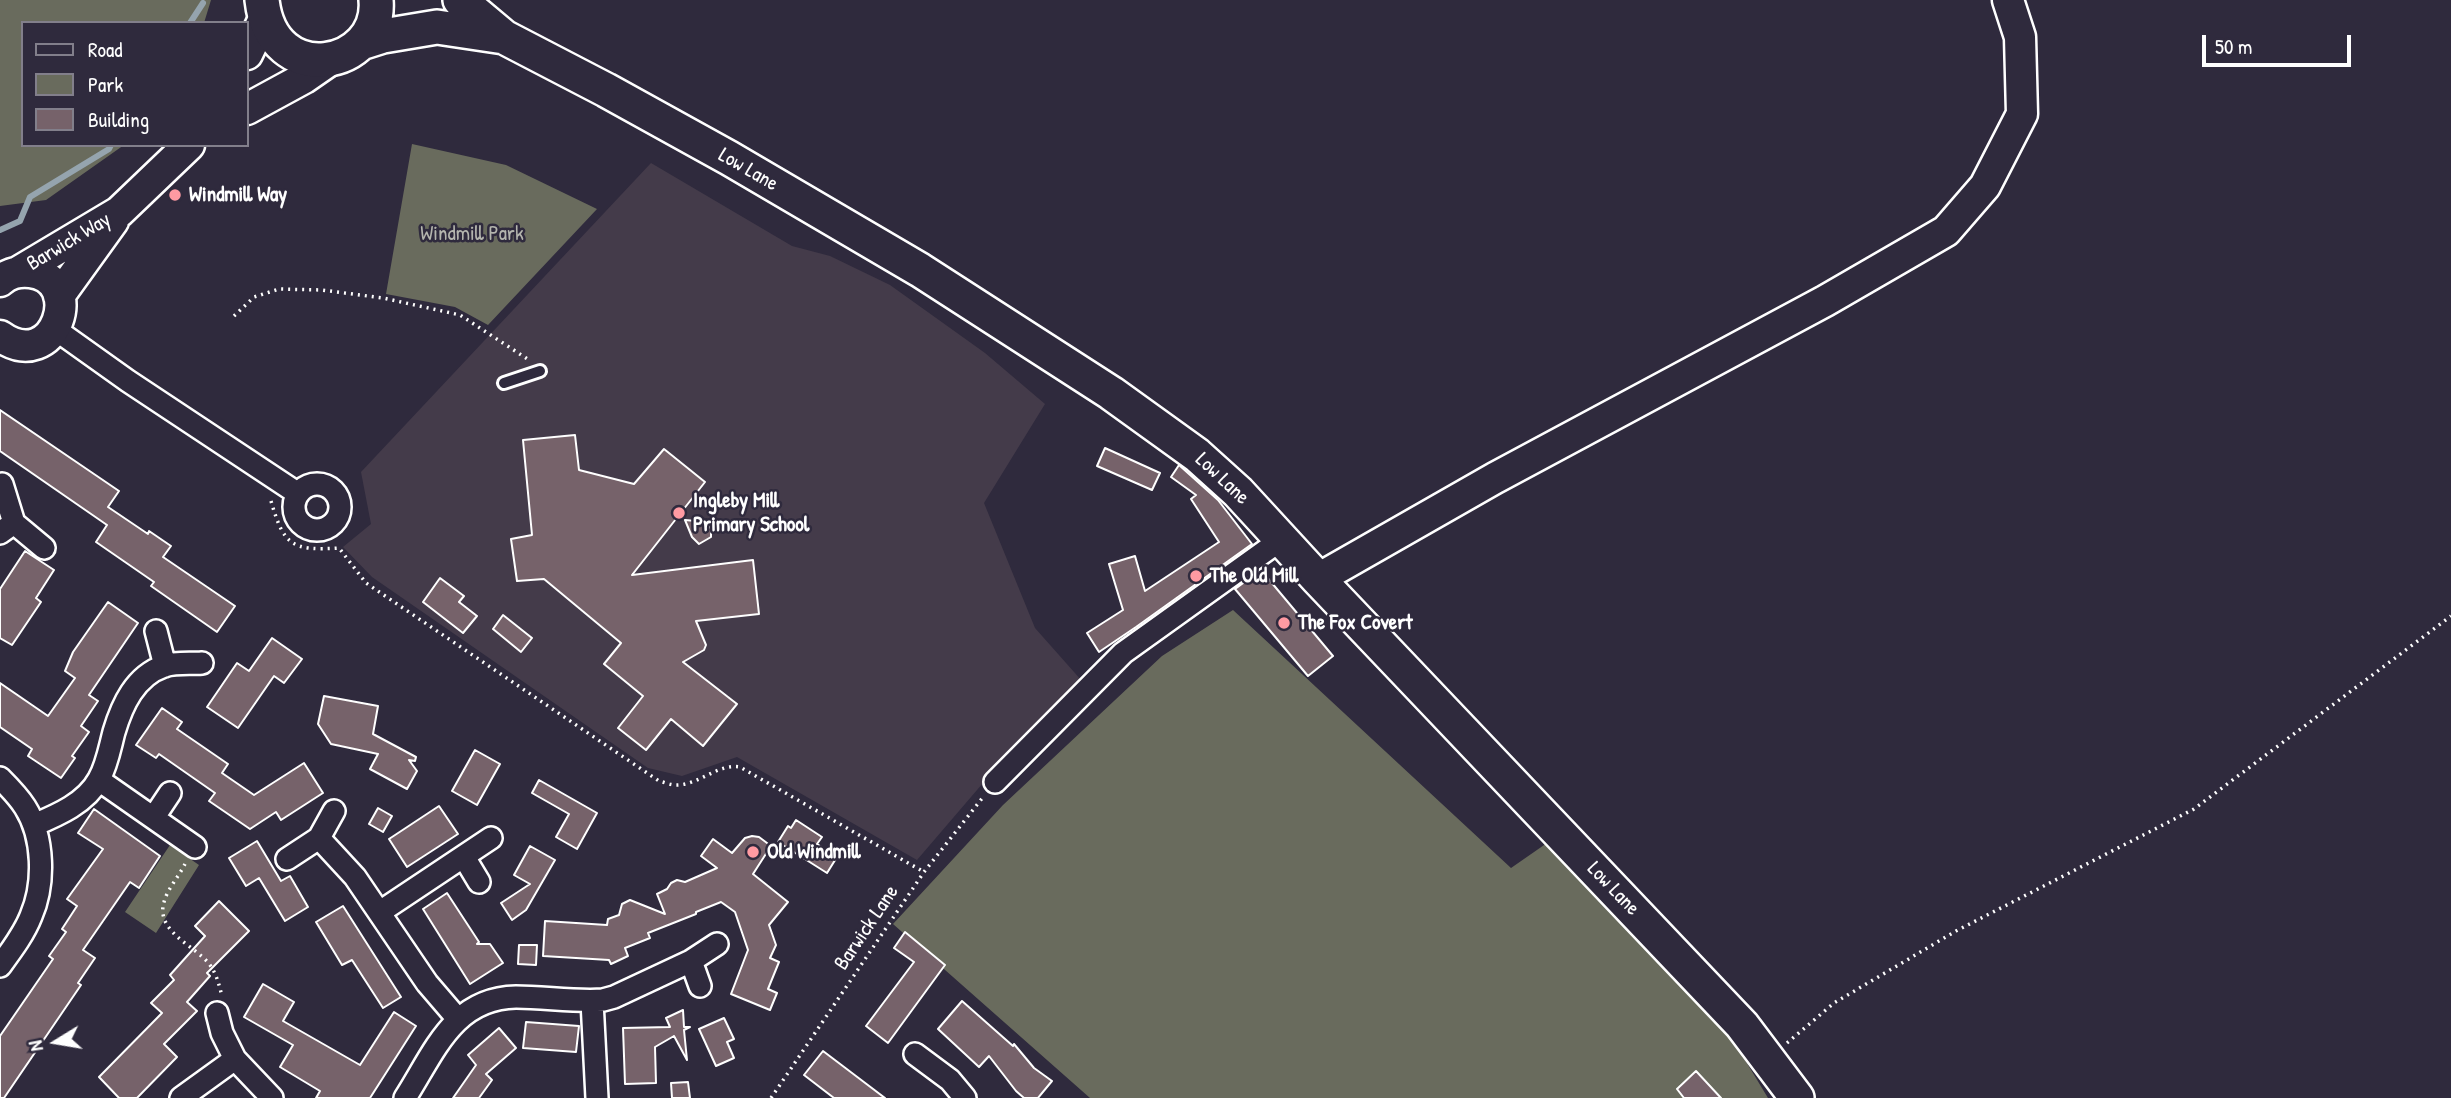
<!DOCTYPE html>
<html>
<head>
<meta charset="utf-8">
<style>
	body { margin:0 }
	#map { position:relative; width:2451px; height:1098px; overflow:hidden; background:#2f2a3d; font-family:"Patrick Hand",sans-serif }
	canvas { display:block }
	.legend { position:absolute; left:21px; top:21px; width:228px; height:126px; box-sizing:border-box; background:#2f2a3d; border:2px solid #827f8b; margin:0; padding:9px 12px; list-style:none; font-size:21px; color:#fff }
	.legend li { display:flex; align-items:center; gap:14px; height:35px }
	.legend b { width:35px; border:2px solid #827f8b }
	.north { position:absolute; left:21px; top:1007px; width:70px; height:70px; -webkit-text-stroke:5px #2f2a3d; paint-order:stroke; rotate:259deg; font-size:19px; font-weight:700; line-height:28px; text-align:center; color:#fff }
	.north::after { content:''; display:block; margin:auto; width:24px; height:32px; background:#fff; clip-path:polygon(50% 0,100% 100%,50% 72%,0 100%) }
	.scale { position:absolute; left:2202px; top:35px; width:149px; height:32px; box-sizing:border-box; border:4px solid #fff; border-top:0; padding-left:9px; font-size:21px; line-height:24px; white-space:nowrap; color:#fff; -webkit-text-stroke:5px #2f2a3d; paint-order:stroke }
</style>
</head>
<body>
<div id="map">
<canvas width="2451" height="1098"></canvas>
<ul class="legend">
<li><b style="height:9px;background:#2f2a3d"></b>Road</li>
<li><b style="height:19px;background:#696b5d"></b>Park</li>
<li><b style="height:19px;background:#76626a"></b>Building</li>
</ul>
<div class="north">N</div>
<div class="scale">50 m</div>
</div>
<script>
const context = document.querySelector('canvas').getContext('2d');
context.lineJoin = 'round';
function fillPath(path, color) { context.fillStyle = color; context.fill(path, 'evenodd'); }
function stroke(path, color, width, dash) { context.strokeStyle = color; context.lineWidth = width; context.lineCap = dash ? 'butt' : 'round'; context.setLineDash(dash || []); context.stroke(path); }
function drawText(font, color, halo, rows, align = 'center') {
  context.font = font + ' "Patrick Hand",sans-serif'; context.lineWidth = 5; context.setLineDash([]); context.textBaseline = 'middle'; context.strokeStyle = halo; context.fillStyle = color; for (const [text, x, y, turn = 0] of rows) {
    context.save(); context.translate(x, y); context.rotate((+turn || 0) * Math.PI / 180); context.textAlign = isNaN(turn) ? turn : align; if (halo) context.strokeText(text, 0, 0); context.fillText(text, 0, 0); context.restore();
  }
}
fillPath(new Path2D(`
	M651,163L792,246L830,256L890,285L985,353L1045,404L984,503L1035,628L1082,681L989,776L917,860L737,757L682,776L648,768L372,577L343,547L371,524L361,472Z`), '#443b4a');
fillPath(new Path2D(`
	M0,0H211L204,23H23V145H124L46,200L0,206Z
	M412,144L506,165L597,209L488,325L455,307L386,294Z
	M1233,610L1511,868L1547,843L1733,1040L1768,1098H1090L893,924L1003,805L1162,656Z
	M170,845L199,865L156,933L125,912Z`), '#696b5d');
stroke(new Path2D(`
	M190,23L203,3
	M0,230L20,221L30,197L109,149L111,145`), '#95a4ae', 6);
const building = new Path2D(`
	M0,410L119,491L108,507L148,534L149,531L171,546L163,557L235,606L217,632L151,586L154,582L96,542L107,525L0,451Z
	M575,435L579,470L634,484L664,449L705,482L632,575L753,560L759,614L696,621L706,645L704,650L683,662L737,704L703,746L671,719L646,750L618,728L643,696L604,664L621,643L544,579L517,581L511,539L532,535L523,440Z
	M1105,448L1160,473L1152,490L1097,466Z
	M1179,465L1218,500L1252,544L1136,627L1099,652L1087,633L1123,610L1109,564L1135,556L1145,591L1219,542L1191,499L1196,495L1171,477Z
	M685,520L707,522L711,529V537L699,544L692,537Z
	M25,551L54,570L36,598L41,602L12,645L0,638V589Z
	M1261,570L1333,656L1308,676L1235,589Z
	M440,578L464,596L459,602L477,616L463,633L423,602Z
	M108,602L138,623L89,695L98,701L81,726L89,732L72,756L75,758L61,778L28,756L32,749L0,727V683L48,716L75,678L65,671L73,652Z
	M503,615L532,638L521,652L493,629Z
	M272,638L302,659L284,683L274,676L238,728L207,707L237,663L249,671Z
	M324,696L378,706L373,734L416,757L415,761L409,760L417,771L407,789L370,769L378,754L331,744L318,724Z
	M162,708L182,722L177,729L228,764L222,773L254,795L304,763L323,793L281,820L276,812L250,829L209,801L215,793L159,754L156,758L136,745Z
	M475,750L500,764L477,805L452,791Z
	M539,780L597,813L577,849L556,837L569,814L532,793Z
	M439,806L458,834L407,867L389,839Z
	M378,808L392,816L383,832L369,824Z
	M94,809L160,856L139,888L130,882L83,950L95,958L78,983L81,985L4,1098H0V1036L53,959L49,956L66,932L62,929L77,906L67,899L103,849L78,833Z
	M796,820L822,837L817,844L837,857L827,873L778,842L788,826L791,828Z
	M752,836L759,837L771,846L753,874L788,902L769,925L776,945L770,958L779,962L768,989L777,993L770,1010L731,994L748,950L735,912L721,902L696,912V914L648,933L650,938L625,948L628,956L611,964L609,960L543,956L545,921L607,925L608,919L619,915L622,904L630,900L665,914L657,894L667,889L671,883L677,880L685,882L717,868L701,856L713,839L732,853L745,838Z
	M257,841L281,881L290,876L308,907L285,921L259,878L246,886L229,858Z
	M530,846L555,860L526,910L512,920L501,903L530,884L514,875Z
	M447,893L479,942L477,944H490L503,963L470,984L423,909Z
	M219,901L249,931L207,973L210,976L187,1002L197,1011L164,1044L177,1057L137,1098H119L99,1077L162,1013L151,1003L174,980L170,975L205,936L195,926Z
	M343,906L401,997L383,1008L352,960L342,965L316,922Z
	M905,932L945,965L888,1043L866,1026L914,962L894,948Z
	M519,945H537L536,965L518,964Z
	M263,984L294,1002L283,1021L360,1065L394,1012L416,1026L370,1098H316L320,1091L280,1067L293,1045L244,1017Z
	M962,1001L1013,1046L1014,1044L1034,1068L1052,1081L1038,1098H1024L1016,1091L989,1056L979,1067L938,1029Z
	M683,1010L684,1027H690L684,1030L687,1060L674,1036L655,1047L656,1083L625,1084L623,1028L670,1027L666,1018Z
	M724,1018L734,1039L727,1042L734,1058L716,1066L699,1029Z
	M526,1022L579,1026L576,1052L523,1048Z
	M499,1028L516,1048L486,1074L492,1080L479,1098H453L476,1065L468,1055Z
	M823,1051L885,1098H834L804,1075Z
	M1696,1071L1721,1098H1684L1677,1089Z
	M688,1082L690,1098H672L671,1083Z`);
fillPath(building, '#76626a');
stroke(building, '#fff', 2);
const lane = new Path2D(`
	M504,383L540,371`);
const street = new Path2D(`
	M55,329L128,381L297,493
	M294 507a23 23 0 1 1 46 0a23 23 0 1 1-46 0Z
	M2,484L14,523
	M0,533L14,523L44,548
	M156,631L165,666
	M0,778C9,787 18,796 25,807C44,837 45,884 31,916C24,934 11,951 0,966
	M99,780L195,847
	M995,782L1123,653L1282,539
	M334,811L319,838L355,877L427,983L457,1018
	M154,817L170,793
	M34,825C58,815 86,803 99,779C107,765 110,747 114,732C122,705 135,676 164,666C176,662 190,664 202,663
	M464,857L479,882
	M287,859L319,838
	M380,912L491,838
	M691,961L700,986
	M592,1001L597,1098
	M217,1013L222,1033L235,1059
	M915,1054L950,1080L965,1098
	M181,1098L235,1059L272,1098
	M405,1098C434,1053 453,998 516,997C545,997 574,1002 603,1000L614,997L691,961L717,944`);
const secondary = new Path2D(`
	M247,54L264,19
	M247,109L304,78L330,60
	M20,271L119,212L189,145
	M0,281C9,273 18,271 30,272C87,278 56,376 0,336
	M59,296L113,221
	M1318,579L1495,478L1825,301L1946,231L1985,186L2022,114L2020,37L2008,0`);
const primary = new Path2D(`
	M262,0C272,91 382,68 376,0
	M460,0L504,37L606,90L729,158L920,270L1111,393L1197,455L1238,492L1318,579L1742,1025L1797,1098
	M361,43L383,36L437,27L504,37`);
stroke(lane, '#fff', 16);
stroke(street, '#fff', 26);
stroke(secondary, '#fff', 35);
stroke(primary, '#fff', 38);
stroke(new Path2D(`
	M234,316L254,297L279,289L322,290L383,298L460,315L529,360
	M271,501C284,546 292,551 339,548L366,583L659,781C664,782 670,785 675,785C698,786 718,763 740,767L924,872
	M185,864C179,876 167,890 164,902C155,932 196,946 210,965C217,975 219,985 222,996
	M1787,1043L1834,1003L1956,931L2194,809L2451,616
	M771,1098L924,872L984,796`), '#fff', 3.5, [2, 5]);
stroke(lane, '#2f2a3d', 10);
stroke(street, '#2f2a3d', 21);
stroke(secondary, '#2f2a3d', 30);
stroke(primary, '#2f2a3d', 33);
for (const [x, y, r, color] of [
	[175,195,7,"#ff9aa2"],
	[679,513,7,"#ff9aa2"],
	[1196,576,7,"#ff9aa2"],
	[1284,623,7,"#ff9aa2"],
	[753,852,7,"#ff9aa2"]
]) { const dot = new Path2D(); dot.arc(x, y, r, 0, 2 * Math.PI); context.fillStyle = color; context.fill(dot); stroke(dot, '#2f2a3d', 2.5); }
drawText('21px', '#fff', '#2f2a3d', [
	["Low Lane",748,170,30],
	["Barwick Way",69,242,-31],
	["Low Lane",1222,479,43],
	["Low Lane",1613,889,46],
	["Barwick Lane",867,928,-56]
]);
drawText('bold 21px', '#fff', '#2f2a3d', [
	["Windmill Way",189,195],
	["Ingleby Mill",693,501],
	["Primary School",693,525],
	["The Old Mill",1210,576],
	["The Fox Covert",1298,623],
	["Old Windmill",767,852]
], 'left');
drawText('21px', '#b4b5ae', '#2f2a3d', [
	["Windmill Park",472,234]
]);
</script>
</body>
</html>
